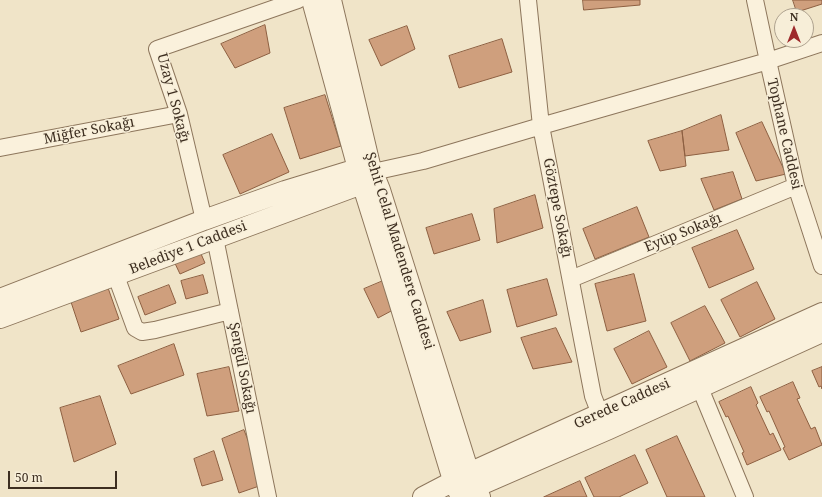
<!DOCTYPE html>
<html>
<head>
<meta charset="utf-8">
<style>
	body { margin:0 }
	#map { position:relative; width:822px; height:497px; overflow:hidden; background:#f0e4c8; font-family:"Noto Serif",serif }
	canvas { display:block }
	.north { position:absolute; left:774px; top:8px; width:40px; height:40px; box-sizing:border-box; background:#f7eed8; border:1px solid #ada18e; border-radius:50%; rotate:0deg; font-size:11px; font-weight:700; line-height:16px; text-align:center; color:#3d2e20 }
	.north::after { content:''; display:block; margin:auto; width:14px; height:18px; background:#9e2a2b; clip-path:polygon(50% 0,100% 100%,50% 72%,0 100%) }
	.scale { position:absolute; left:8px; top:471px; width:109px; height:18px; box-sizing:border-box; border:2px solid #3d2e20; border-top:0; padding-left:5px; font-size:12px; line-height:14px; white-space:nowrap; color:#3d2e20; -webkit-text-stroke:3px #f7eed8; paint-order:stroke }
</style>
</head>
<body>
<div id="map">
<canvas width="822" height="497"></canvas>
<div class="north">N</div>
<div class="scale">50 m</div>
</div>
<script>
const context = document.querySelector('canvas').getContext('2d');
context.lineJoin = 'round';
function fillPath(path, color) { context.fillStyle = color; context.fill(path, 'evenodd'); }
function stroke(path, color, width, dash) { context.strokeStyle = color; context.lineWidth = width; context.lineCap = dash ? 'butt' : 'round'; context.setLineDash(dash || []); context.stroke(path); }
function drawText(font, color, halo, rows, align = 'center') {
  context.font = font + ' "Noto Serif",serif'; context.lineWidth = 3; context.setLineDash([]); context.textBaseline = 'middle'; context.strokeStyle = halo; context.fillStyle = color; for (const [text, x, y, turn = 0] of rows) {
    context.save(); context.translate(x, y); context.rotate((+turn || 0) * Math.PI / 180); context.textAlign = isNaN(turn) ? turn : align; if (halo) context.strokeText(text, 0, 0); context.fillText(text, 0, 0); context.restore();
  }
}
const building = new Path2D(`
	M583,0H640V5L584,10Z
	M793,0H822V4L797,12Z
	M265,25L270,53L235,68L221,44Z
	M407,26L415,49L381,66L369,40Z
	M502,39L512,72L459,88L449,56Z
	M325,95L341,146L300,159L284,108Z
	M721,115L729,150L685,156L682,131Z
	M762,122L786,174L756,181L736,133Z
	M682,131L686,166L660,171L648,141Z
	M272,134L289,172L240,194L223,155Z
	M733,172L742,199L714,210L701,179Z
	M535,195L543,228L497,243L494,209Z
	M637,207L649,237L595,259L583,229Z
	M472,214L480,240L434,254L426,228Z
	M737,230L754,269L709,288L692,248Z
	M198,247L205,263L180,274L172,257Z
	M634,274L646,321L607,331L595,284Z
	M203,275L208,293L186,299L181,281Z
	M547,279L557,315L517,327L507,290Z
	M383,281L393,310L378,318L364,289Z
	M757,282L775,319L740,337L721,300Z
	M107,285L119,319L81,332L70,299Z
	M169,285L176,303L145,315L138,297Z
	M483,300L491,332L460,341L447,312Z
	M705,306L725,343L690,361L671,323Z
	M556,328L572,362L533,369L521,338Z
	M649,331L667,367L632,384L614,349Z
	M174,344L184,375L131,394L118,366Z
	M229,367L239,411L207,416L197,374Z
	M822,367V389L821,386L819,387L812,371Z
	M793,382L800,398L797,399L811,429L815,427L822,445L789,460L783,448L785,447L769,411L767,412L760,397Z
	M751,387L758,403L756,405L770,435L773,433L781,450L747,465L742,453L744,452L728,416L726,417L719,402Z
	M100,396L116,444L74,462L60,408Z
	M244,430L265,484L239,493L222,439Z
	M677,436L705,497H667L646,450Z
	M214,451L223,480L202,486L194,459Z
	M635,455L648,483L619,497H594L585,478Z
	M580,481L587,497H544Z`);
fillPath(building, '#cf9f7d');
stroke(building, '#8d5f41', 1);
const minor = new Path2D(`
	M528,0L541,126L593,396L600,414
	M755,0L768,61L796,186L822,266
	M0,148L179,114
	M373,172L423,161L541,126L768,61L822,43
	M204,220L179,114L157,49L298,0
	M215,238L268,497
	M116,276L135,328L142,332L155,330L230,311
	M571,279L796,186
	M700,388L745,497`);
const tertiary = new Path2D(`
	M312,0L362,183L398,298L453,480L461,497
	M331,0L370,165L380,190L469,473L480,497
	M0,299L204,220L285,191L370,165
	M0,318L375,179
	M464,492L609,429L822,332
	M423,497L469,473L822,313`);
stroke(minor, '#8d765c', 18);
stroke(tertiary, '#8d765c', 22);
stroke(minor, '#faf1dc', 16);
stroke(tertiary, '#faf1dc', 20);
drawText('14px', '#3d2e20', '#f7eed8', [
	["Uzay 1 Sokağı",173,98,75],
	["Miğfer Sokağı",89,131,-11],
	["Tophane Caddesi",784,134,77],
	["Göztepe Sokağı",557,208,79],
	["Eyüp Sokağı",683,233,-22],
	["Belediye 1 Caddesi",188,248,-21],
	["Şehit Celal Madendere Caddesi",399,251,73],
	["Şengül Sokağı",242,368,79],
	["Gerede Caddesi",622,404,-24]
]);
</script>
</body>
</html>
